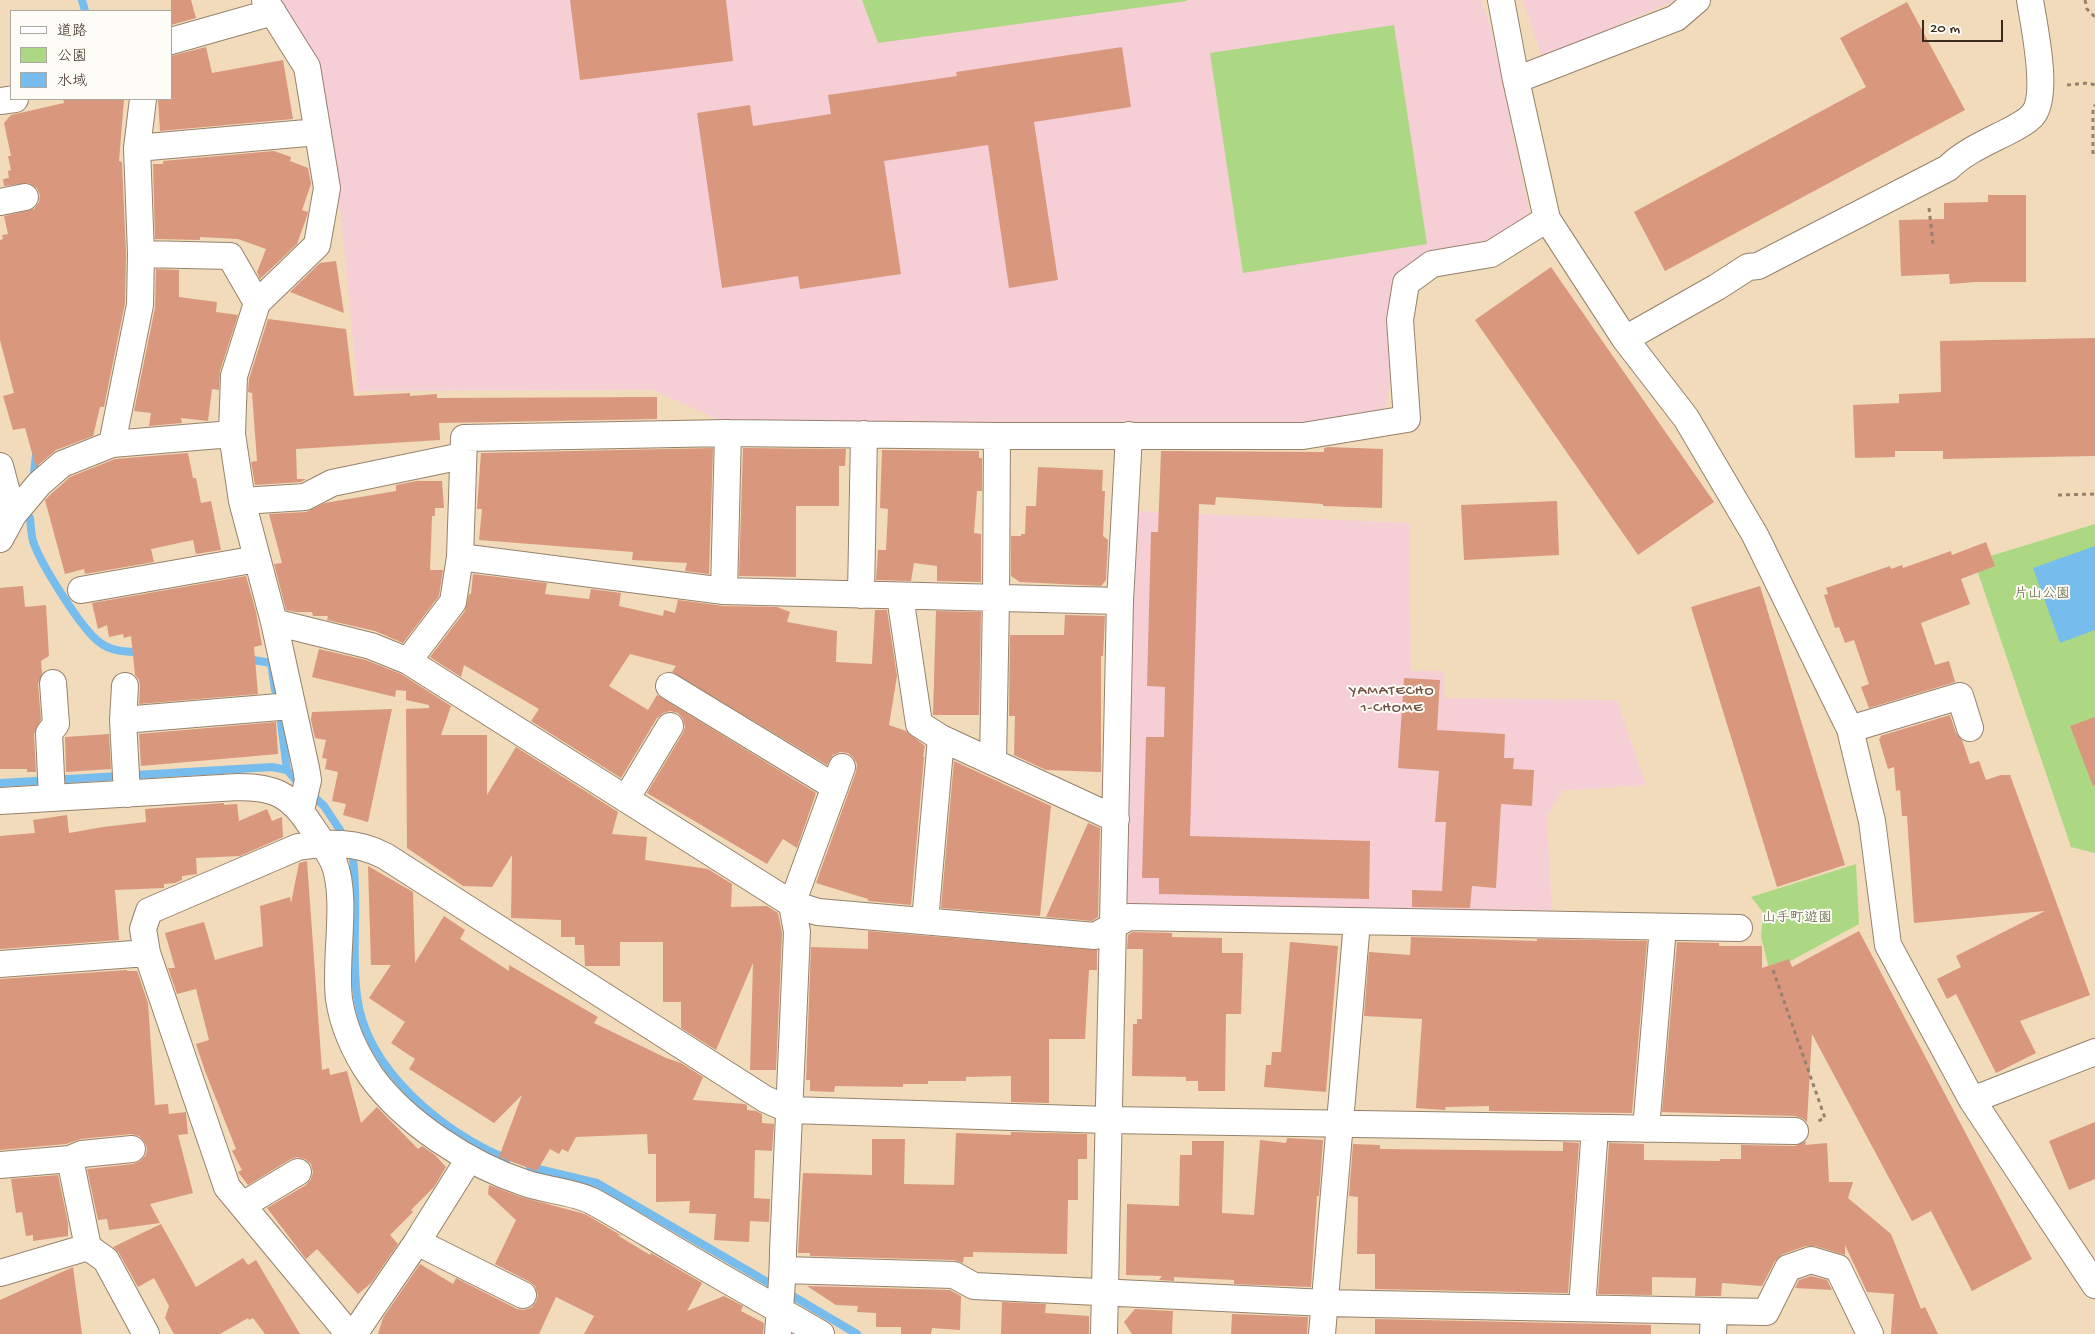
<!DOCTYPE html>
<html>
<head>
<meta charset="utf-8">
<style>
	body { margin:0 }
	#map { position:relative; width:2095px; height:1334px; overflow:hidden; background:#f1dbbb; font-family:"Gochi Hand","Klee One",sans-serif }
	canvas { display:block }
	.legend { position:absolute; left:10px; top:10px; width:162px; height:90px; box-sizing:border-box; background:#fdfcf7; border:1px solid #afa8a0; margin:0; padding:6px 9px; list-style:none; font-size:15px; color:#3b2a1e }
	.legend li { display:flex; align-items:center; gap:10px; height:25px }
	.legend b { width:25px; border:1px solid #afa8a0 }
	.scale { position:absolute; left:1922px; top:20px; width:81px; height:22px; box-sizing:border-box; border:2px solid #3b2a1e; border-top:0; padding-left:6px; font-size:15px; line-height:18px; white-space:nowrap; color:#3b2a1e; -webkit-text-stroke:4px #fdfcf7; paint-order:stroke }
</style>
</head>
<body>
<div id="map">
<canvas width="2095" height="1334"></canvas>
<ul class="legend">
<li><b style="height:6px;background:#fff"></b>道路</li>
<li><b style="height:14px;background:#add883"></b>公園</li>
<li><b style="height:14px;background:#76bdee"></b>水域</li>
</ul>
<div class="scale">20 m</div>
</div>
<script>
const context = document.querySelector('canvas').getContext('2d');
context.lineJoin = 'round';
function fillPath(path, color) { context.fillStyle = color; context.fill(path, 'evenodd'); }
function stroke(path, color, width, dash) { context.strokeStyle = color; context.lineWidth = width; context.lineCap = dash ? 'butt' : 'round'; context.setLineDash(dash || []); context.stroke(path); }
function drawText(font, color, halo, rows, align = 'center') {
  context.font = font + ' "Gochi Hand","Klee One",sans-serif'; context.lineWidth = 4; context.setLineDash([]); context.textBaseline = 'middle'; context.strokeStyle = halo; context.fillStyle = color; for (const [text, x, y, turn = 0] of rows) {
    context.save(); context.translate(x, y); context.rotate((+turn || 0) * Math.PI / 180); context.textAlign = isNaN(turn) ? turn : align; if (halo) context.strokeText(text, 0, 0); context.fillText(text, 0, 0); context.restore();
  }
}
fillPath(new Path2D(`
	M280,0H1481L1491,28L1530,215L1491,243L1430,254L1395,349L1386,407L1364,415L1303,428L728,424L653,390L358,391L338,187Z
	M1523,0H1676L1542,58Z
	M1135,511L1409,523L1411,671H1444V698L1617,700L1646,785L1562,791L1547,816L1552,918L1131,907L1124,900Z`), '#f6cfd6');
fillPath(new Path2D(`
	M862,0H1187V1L878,43Z
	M1394,25L1427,244L1243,273L1210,53Z
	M2095,524V853L2071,847L1974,561Z
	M1856,864L1859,924L1770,972L1761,937L1763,912L1751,897Z`), '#add883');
fillPath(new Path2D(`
	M2095,546V630L2060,643L2033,568Z`), '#76bdee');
stroke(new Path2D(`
	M82,0L85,11
	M34,473L36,454
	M30,518C31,526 31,534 33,541C40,563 81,628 99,642C112,652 127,652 143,652
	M247,659L271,663L275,690
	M281,723L287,770
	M0,783L272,767L287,770L300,785
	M311,794L324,806L340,830
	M353,859C359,905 351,950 357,996C366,1070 442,1131 507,1159
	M530,1167L597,1183L776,1287
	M786,1292L857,1334`), '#76bdee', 8);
fillPath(new Path2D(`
	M171,0H191L196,18L171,25Z
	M570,0H726L733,61L580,80Z
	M1907,2L1965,110L1665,271L1634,212L1866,87L1840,38Z
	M206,47L212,73L283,60L293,119L160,131L158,99H171V56Z
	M1122,47L1131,107L1034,122L1058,280L1009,288L988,145L884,161L901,274L800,289L798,276L722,288L697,113L750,105L753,126L831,114L828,95L957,76L956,72Z
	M63,99H124L119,161L122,162L126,254L125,303L104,407H100L93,436L56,450L36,467L25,428L13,430L3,396L14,393L0,340V240L3,239L2,235L8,234L4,216L34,209L39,202L40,195L37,188L29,183L4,186L3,179L9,178L8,171L11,170L8,156H11L4,123L11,115L64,103Z
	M274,151L291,157L290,161L308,168L311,184L302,210L308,212L307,216L297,244L260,279L257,272L266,249L238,239L200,237V240L155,239L153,164H163V161Z
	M1988,195H2026V282H1976L1950,284L1949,274L1901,276L1899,220L1944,219V203L1988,202Z
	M336,261L344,313L290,292L320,263Z
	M1551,267L1714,502L1638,555L1475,320Z
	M156,269L179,270V297L217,302L216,312L238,315L220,371L219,390L212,389L208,421L181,418L182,423L149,426L151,413L134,411L155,308Z
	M268,319L346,329L354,396L410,393V396L437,394V398L657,397V419L439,423L440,440L296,449L297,479H306L301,482L255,485L251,462L257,461L252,393L248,392L249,379Z
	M2095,338V456L1943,459V451H1895V457L1855,458L1853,405L1899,403V394L1941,392L1940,341Z
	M1328,447L1383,449L1382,508L1323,506V504L1216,497L1215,505L1199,504L1190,836L1370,841L1369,899L1159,894V878H1142L1146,737H1164L1165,687L1147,686L1151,532H1158L1161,451L1324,452V448Z
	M713,448L709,574L685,571L687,563L632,560L633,552L479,540L482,509H477L481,453Z
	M743,448L846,449L845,466H839V506H796V577L739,576Z
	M882,450L979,451V458H982V491H977L974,533L981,534V582L937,581V566L914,563L911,581L876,580L878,550H886L888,509L880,508Z
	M188,453L193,478H196L201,503L211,501L221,550L196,554L193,540L151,549L154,562L85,574L84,569L65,574L45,500L50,495L70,477L115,459Z
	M1038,467L1103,470L1102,491H1105L1103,536L1108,540L1106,580L1101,586L1020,582L1011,576V536H1021V534H1025L1026,506H1036Z
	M417,481H442L444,508H435V516H432L430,570H443L439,596L403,643L375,631L327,620L328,616H313L312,612H296L286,610L274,564L282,563L269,514L306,512L325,503L396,491V485Z
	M1557,501L1559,555L1464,560L1461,505Z
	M1986,542L1995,566L1961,579L1970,604L1921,623L1935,665L1949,661L1955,682L1869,708L1861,687L1869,684L1854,640L1845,643L1839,627L1835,628L1824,595L1828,594L1826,588L1890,566L1891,569L1902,565L1903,568L1951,551L1952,555Z
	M473,574L547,583L545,594L589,599L591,589L621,593L619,606L663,616L664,610L675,613L678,600L724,606L777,607L790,612L787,622L837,631L836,662L872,664L875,610H887L897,676L889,725L906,731L925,746L923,757H924L911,905L868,901V899L816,883L856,772L857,764L853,757L848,753L840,752L833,755L827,765L672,672L676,666L630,654L609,686L648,710L657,695L816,793L797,848L783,839L767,864L647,793L683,733L685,727L683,719L678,713L670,711L663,713L657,718L621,778L531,721L539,709L464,665L461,677L430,657L465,611L469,594H471Z
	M246,576L256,612L262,645L254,647L258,694L139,704L140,686L139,680L135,675L131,636L124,638L123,634L109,637L107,625L98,629L92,603Z
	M23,586L25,607L46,605L49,656L41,661L42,673L38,684L41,719L34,734L36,772H27V769H0V588Z
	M1760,586L1845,865L1777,887L1691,607Z
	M936,611L981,612L979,715H933Z
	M1065,615L1105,616L1103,656H1101V772L1046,770L1014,755L1015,716H1009L1010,635H1064Z
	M319,649L366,660L401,674L451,706L441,735H487V795L516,747L618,812L612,834L647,837L645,860L708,869L732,884L731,907L767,906L778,913L782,933L776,1070H750L753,963L716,1050L681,1028V1002H663V942H620V966H585L584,945H575V937H561V920L511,918L512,855L492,887L463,886L407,848L406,709L429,708V705L406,700V691L396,690L395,697L312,677Z
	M1404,678L1440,680L1437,730L1505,734L1504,758H1514L1513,769L1534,770L1532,806L1501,804L1496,888L1472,886L1470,908L1412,907V890L1442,891L1446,822H1435L1439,771L1398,768Z
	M392,709L368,822L343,815L346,804L332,801L338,772L325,769L327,759L322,758L326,740L315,738L311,720L312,712Z
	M1950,715L1956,733L1962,740L1970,764L1979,761L1986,780L2001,775H2010L2090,995L2020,1021L2036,1053L1996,1073L1956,994L1947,999L1937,979L1961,967L1956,956L2045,911L1914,923L1907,816H1902L1900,790L1896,791L1894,767L1888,769L1879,739L1881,738L1880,736Z
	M2095,717V786H2093L2070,726Z
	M276,722L278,754L141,766L139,734Z
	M109,734L111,769L66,772L65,737Z
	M954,761L1051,806L1040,916L941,908Z
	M224,803V805L237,804L239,821L267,809L272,821L282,817L283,837L240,856L196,858L197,874L182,876V880L175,883L164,884V888L115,890L119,940L0,949V836L35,833L33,820L67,815L69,833L103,827L146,822L145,809Z
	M1088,823L1100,828L1098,917L1092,921L1046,917Z
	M307,861L322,1070L329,1068L330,1075L347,1071L361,1123L377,1107L418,1149L422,1146L435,1155L446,1167L434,1187L411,1210L413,1212L390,1235L398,1244L371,1283L358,1294L317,1249L306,1259L267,1208L306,1185L311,1179L313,1172L311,1164L305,1159L297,1157L291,1159L248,1185L238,1172L242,1170L232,1151L236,1149L205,1071L196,1044L209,1040L196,989L177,994L168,968H175L165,933L204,922L215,960L263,946L260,906L290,897L291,903L299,863Z
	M368,866L413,892L415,963L444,916L465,930L460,939L509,971V965L598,1017L594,1023L666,1058L681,1063L703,1077L693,1100L745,1104L747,1105V1110L756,1111L762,1114V1123L774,1124L772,1151L755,1150L754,1198L770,1199L769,1222L750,1221L749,1242L714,1240L716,1214L689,1213L690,1201L656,1202V1154H648L647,1134L576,1137L568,1152L562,1149L559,1154L550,1149L537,1171L499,1157L522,1095L494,1123L409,1069L415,1059L391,1043L405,1022L369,998L391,965H371Z
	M868,931L1097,950V970H1089L1085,1039H1049V1103L1011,1102V1076L966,1077V1081H928V1084H903V1087L835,1086L834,1092L810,1091V1080H806L811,947L868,949Z
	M1859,931L2032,1259L1972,1291L1931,1211L1912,1221L1812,1034L1807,1122L1802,1118L1795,1116L1662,1112L1677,942L1719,943V946H1762V968L1789,959L1792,967Z
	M1133,932L1172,933V937L1222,938V953H1243L1241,1014H1226L1225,1091H1198V1081H1186V1077L1132,1076L1133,1024H1137V1019H1142L1143,949H1127L1128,935Z
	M1411,937L1537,941V939L1647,941L1632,1113L1489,1111V1106L1446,1107L1445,1110L1416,1108L1422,1019L1364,1016L1369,952L1410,955Z
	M1290,942L1338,946L1326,1092L1264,1087L1266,1065H1271L1272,1052H1281Z
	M127,970V971H137L148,1003L155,1105L168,1104L169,1114L186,1112V1114L188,1134L178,1135L193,1193L150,1204L160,1223L109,1230L107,1219L98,1220L87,1169L133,1164L140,1161L146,1155L147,1148L144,1141L139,1136L131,1134L81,1139L66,1144L0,1150V979Z
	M2095,1122V1179L2069,1190L2049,1141Z
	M1011,1132L1087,1134V1159H1078V1200H1068L1067,1254L973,1252V1257H964L963,1263L954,1260L810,1256V1253H798L803,1173L872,1175V1139H905L904,1184L954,1185L956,1133L1011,1135Z
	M1287,1138L1323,1140L1319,1196H1317L1311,1287L1234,1284V1280L1174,1277V1281L1159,1280L1162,1276L1126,1275L1127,1204L1179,1206L1180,1155H1192V1141H1224L1222,1213L1254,1215L1260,1140L1286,1143Z
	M1806,1141L1805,1145L1827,1143L1829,1182H1853L1848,1198L1891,1234L1921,1309L1925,1307L1938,1334H1891L1894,1294L1867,1292L1845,1245V1255L1815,1246H1806L1783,1254L1775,1261L1762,1286L1722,1283L1721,1296H1695L1696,1278L1652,1277V1295L1598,1294L1609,1143L1644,1144V1160L1720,1161V1159H1741V1145L1795,1146Z
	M1563,1142L1579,1143L1568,1293L1375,1289V1254H1357L1358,1197L1349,1196L1353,1144L1380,1145V1149L1563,1151Z
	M58,1175L68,1223V1236L33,1241V1235L26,1236L22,1212L16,1213L11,1179Z
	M489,1185L521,1197L585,1214L622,1236L617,1235L650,1255L651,1253L702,1283L687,1311L724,1296L743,1306L741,1311L764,1323L763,1334H584L594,1316L556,1297L539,1334H378L383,1318L420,1264L453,1284L456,1278L517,1309L523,1310L531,1308L536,1302L538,1295L535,1286L530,1282L495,1264L516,1220L488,1194Z
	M161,1224L196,1287L243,1258L248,1265L256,1260L300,1334H265L253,1318L249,1320L248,1318L220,1334H174L165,1318L169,1306L154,1278L138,1287L119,1253L113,1247Z
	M73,1267L82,1334H0V1300Z
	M1811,1276L1827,1280L1832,1290L1795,1288L1799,1280Z
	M807,1286L950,1290L961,1296L960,1330L932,1328L931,1334H901V1327H876V1313L857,1312L858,1306L836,1305Z
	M1002,1302L1046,1304L1045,1313L1089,1316V1334H1001Z
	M1135,1309L1173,1311L1172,1334H1132L1124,1322Z
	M1232,1314L1308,1317L1307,1334H1231Z
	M1375,1319L1651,1325V1334H1375Z`), '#d9977e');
const minor = new Path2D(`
	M265,0L307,67L327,188L317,245L257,303L234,376L232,434L242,501L274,622L306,768L308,780L301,810
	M1501,0L1516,80L1547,219L1625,339L1686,418L1755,535L1850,729L1872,821L1888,945L1972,1100L2095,1285
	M171,41L273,12
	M1516,80L1676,18L1697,0
	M0,101L15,99
	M137,148L318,132
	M0,202L25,197
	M141,254L230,256L257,303
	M1625,339L1717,287L1748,267L1758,266L1948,168C1963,153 1983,144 2003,134C2013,129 2024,124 2032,116C2050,97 2034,26 2030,0
	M112,444L140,305L141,254L137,148L143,99
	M0,466L13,515
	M242,501L305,497L332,483L462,456
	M0,539L13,515L39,484L62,464L112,444L232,434
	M460,557L724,591L1120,601
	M81,590L257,559
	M724,591L728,433
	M861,595L864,434
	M900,596L919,724L941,738L1116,819
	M274,622L371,646L408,661L792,904L797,932L783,1251C783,1279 780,1306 778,1334
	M408,661L453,602L460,557L464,438L728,433L997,436H1303L1407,419L1400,320L1406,283L1432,264L1491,254L1547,219
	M125,686L123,720L127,794
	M669,686L835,787
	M123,720L291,706
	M1850,729L1960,696L1970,728
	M993,762L996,599L997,436
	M842,767L792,904L818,912L1095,936L1129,917L1739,928
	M52,798L49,733L56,724L53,683
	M626,799L670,726
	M0,801L238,787C275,787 291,795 311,826C319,838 328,850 334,863C348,899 334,960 339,999C343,1026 356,1054 371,1076C405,1123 470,1165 525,1183C545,1190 574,1192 592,1201C623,1218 653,1237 684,1255C729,1282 775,1307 821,1334
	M925,921L941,738
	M0,964L147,953
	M1972,1100L2095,1052
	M1646,1129L1663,927
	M70,1159L82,1154L132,1149
	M0,1165L70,1159L88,1247L106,1260L146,1334
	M243,1205L298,1172
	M417,1242L523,1295
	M783,1270L954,1275L974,1286L1325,1303L1714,1311L1713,1334
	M0,1273L88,1247
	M1582,1308L1595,1128
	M1714,1311L1766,1312L1788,1268L1811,1260L1838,1268L1870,1334
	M349,1334L227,1187L147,953L143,929L149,911L298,847C328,842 357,841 385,856L765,1099L790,1110L1108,1120L1795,1131
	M354,1334L417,1242L469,1159
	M1104,1334L1120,601L1129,435
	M1322,1334L1357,922`);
stroke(minor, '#96826c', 28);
stroke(new Path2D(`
	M2085,0L2087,9L2095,17
	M2067,85L2088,83L2095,85
	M2093,154V108L2095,105
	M1929,208L1933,244
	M2058,495L2095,494
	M1773,970L1825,1118L1818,1121`), '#96826c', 3, [4, 4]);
stroke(minor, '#fff', 26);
drawText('14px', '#5d5e3c', '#fdfcf7', [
	["片山公園",2042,595],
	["山手町遊園",1797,919]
]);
context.letterSpacing = '1px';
drawText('15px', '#725040', '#fdfcf7', [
	["YAMATECHO",1392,692],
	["1-CHOME",1392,709]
]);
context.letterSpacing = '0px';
</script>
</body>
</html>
